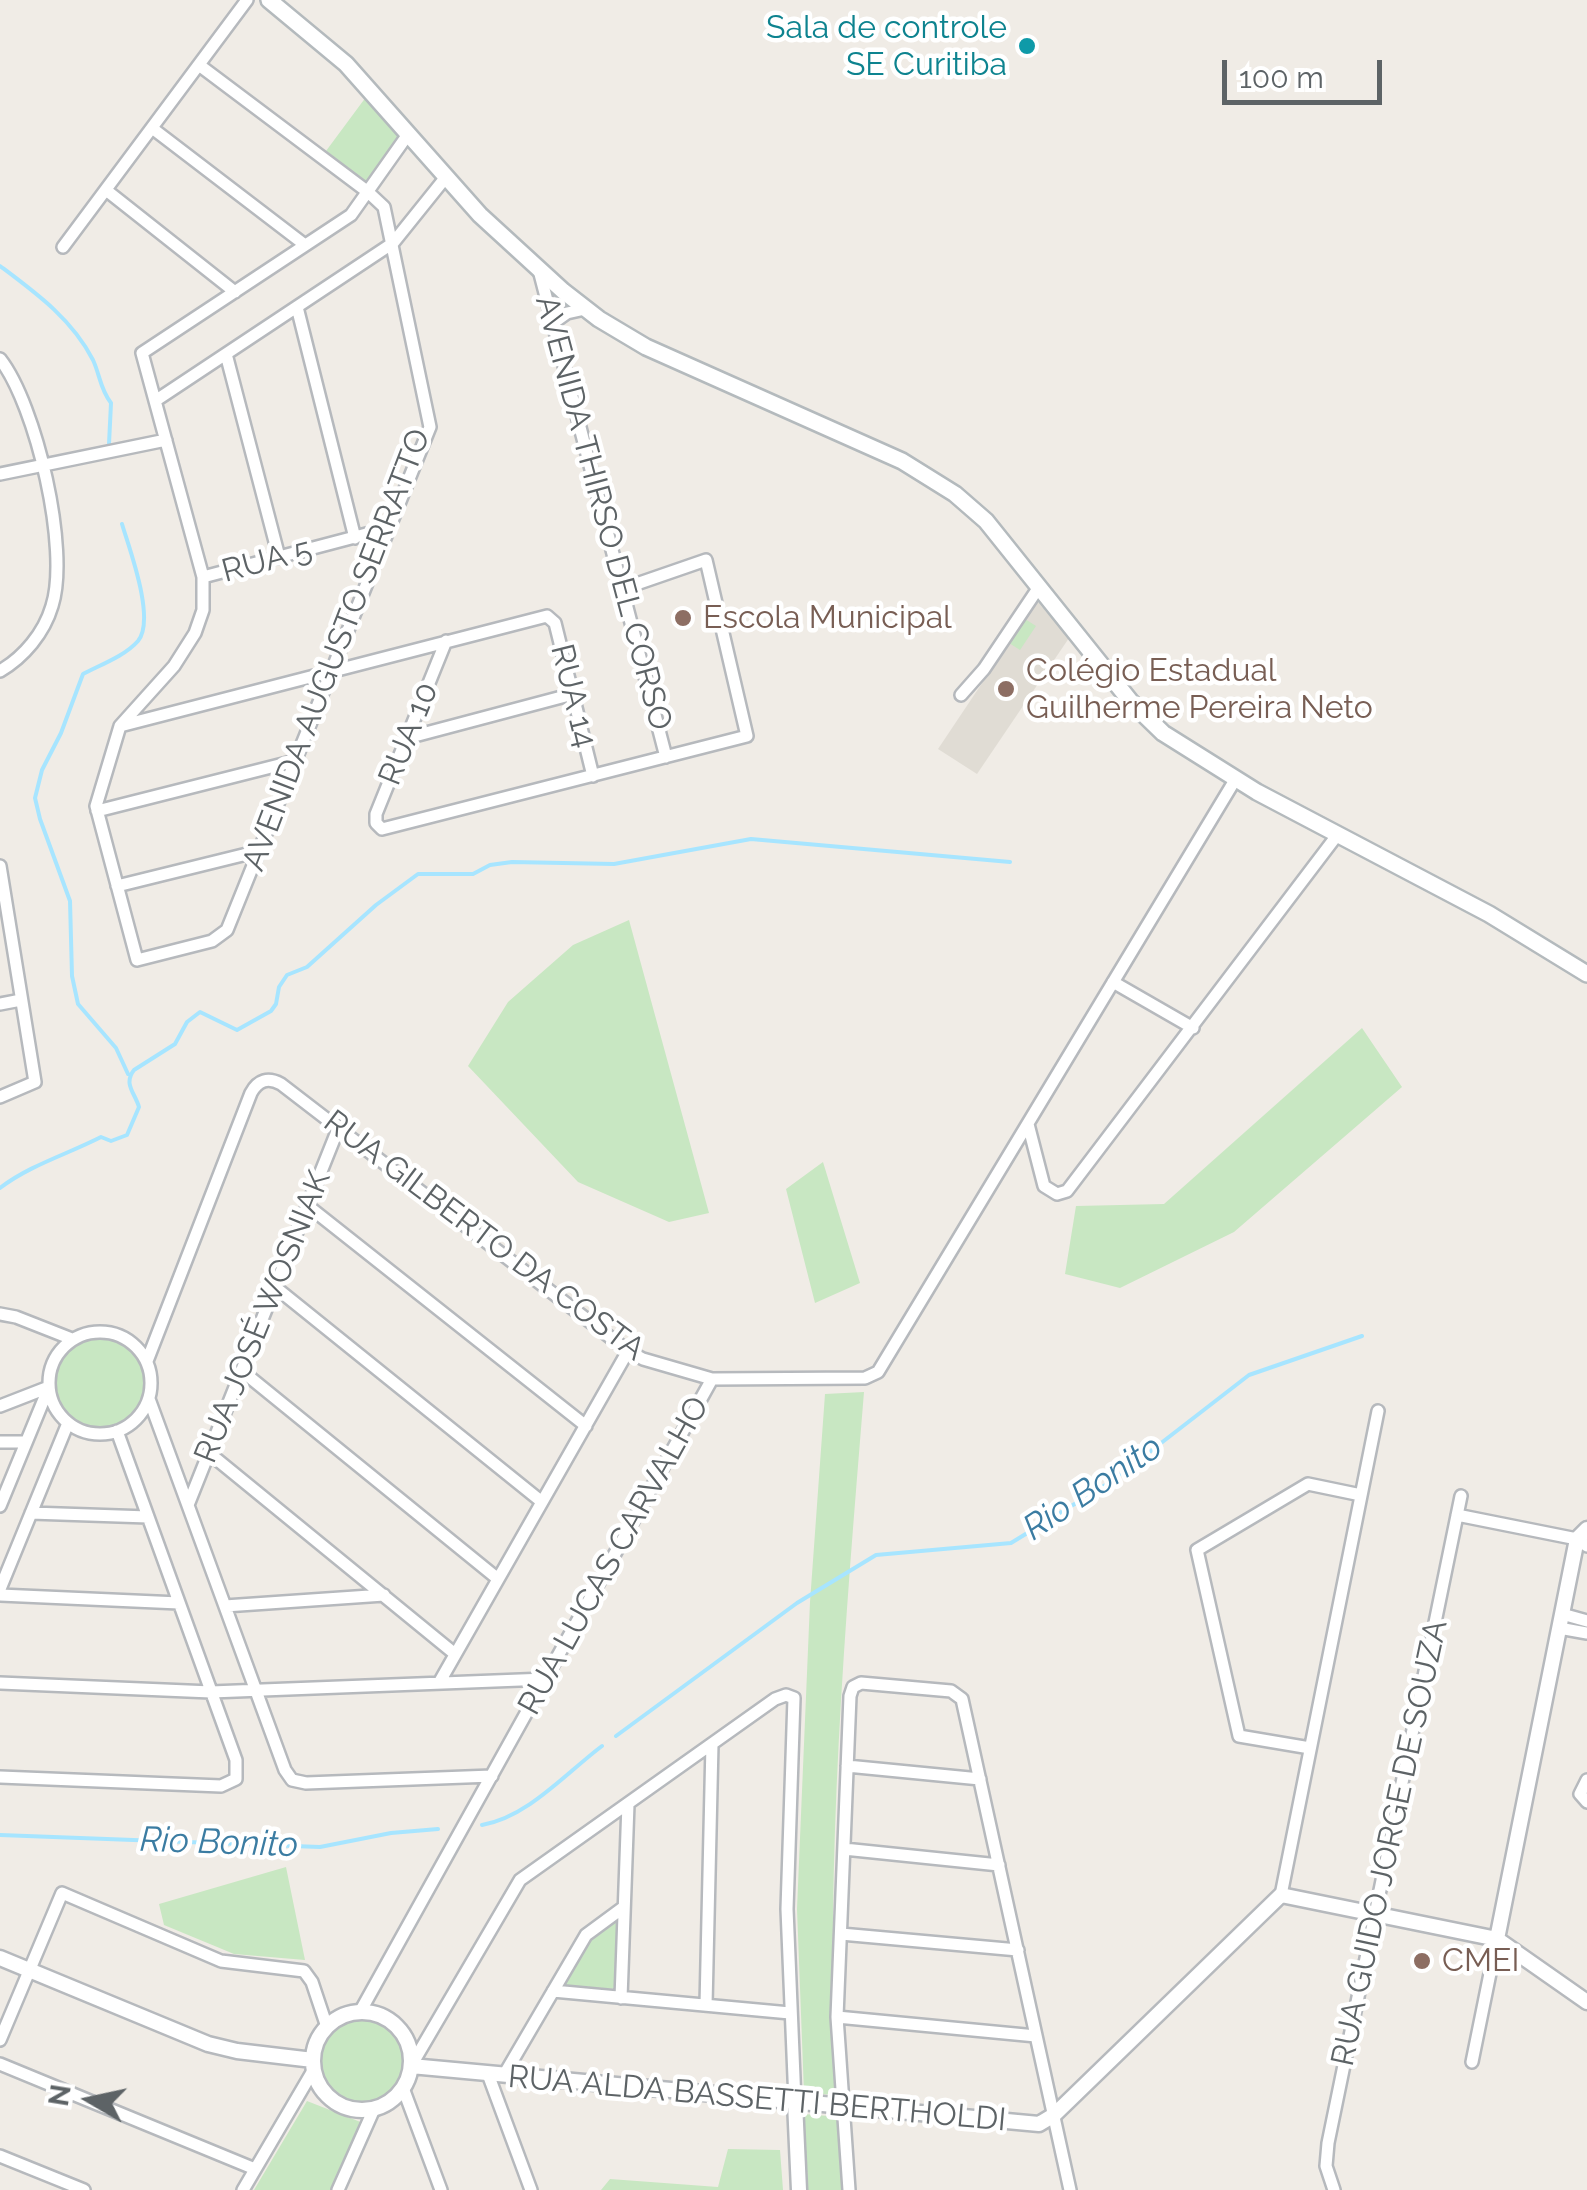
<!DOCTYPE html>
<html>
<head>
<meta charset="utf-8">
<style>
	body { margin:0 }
	#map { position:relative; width:1587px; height:2190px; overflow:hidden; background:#f0ece6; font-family:Raleway,sans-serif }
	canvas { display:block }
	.north { position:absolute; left:40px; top:2050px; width:100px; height:100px; -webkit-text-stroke:8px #fff; paint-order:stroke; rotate:279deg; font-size:28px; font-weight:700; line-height:40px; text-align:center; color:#5d6366 }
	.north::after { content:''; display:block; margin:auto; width:35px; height:45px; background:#5d6366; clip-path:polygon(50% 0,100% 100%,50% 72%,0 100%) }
	.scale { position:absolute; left:1222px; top:60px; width:160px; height:45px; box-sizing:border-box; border:5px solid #5d6366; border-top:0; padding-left:12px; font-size:30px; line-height:35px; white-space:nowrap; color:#5d6366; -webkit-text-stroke:8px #fff; paint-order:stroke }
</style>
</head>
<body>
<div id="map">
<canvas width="1587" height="2190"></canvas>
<div class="north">N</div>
<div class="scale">100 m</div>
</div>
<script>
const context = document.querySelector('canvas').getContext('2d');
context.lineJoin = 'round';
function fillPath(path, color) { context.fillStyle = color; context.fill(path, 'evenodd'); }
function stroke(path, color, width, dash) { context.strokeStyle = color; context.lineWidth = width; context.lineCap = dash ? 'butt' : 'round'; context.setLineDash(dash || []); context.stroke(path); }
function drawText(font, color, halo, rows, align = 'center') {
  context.font = font + ' Raleway,sans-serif'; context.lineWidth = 9; context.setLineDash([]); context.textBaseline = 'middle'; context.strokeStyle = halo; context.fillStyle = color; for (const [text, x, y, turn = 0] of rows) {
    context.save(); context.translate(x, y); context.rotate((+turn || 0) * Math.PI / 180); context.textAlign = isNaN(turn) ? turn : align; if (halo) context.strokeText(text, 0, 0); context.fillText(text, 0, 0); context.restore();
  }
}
fillPath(new Path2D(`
	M1037,601L1069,638L977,774L938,749Z`), '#e0dcd4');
fillPath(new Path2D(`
	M366,97L400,135L367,182L326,151Z
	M1025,619L1036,626L1020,650L1009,643Z
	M629,920L709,1213L669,1222L578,1182L468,1066L508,1002L573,945Z
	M1362,1028L1402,1087L1234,1232L1120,1288L1065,1274L1076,1206L1164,1204Z
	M823,1162L860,1283L815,1303L786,1189Z
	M55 1383a45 45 0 1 1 90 0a45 45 0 1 1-90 0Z
	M864,1392C845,1625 825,1860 836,2095L804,2093L797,1909L810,1602L825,1394Z
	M286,1867L305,1960L234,1954L164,1925L159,1904Z
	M617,1921L615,1989L565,1985L591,1939Z
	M321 2061a41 41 0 1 1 82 0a41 41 0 1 1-82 0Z
	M307,2101L363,2123L333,2190H254Z
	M804,2114L840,2117L843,2190H808Z
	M728,2149L780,2150L783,2190H601L610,2179L718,2187Z`), '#c8e7c2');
stroke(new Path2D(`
	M0,266C36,293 72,319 93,360C100,375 100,389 111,403L109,444
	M122,524C129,548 156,619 138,641C125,656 100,665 83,674L61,733L42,770L35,798L40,819L70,901L72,976L78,1004L116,1048L128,1074
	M0,1188C30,1165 68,1154 101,1137L111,1141L127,1135L139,1107C135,1093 123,1084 134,1070L175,1044L187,1022L200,1012L237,1030L271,1011L276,1004L279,987L287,975L307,967L376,905L418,874H473L490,865L512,862L614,864L751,839L1010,862
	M616,1736L797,1603L876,1555L1011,1543L1112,1481L1249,1375L1362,1336
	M482,1825C528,1817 566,1773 602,1746
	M0,1835L320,1847L391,1833L438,1829`), '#a7e5ff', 4);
const minor = new Path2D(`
	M199,65L368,192L384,207L430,427L227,930L212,941L137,960L96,806L120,726L174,666L195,633L203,610V577L142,353L351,215L409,133
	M152,128L305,245
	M106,190L235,292
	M63,247L247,0
	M539,270L666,757
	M297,307L355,538
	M553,323L567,313L585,309
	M226,354L279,557
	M0,359C36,405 70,550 52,606C44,633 24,657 0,671
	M155,401L393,243L446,177
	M0,474L166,440
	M203,577L389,528
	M446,641L376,814V823L382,829L747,736L706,560L622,589
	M961,695L984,669L1039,587
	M120,726L547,616L555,623L593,776
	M407,738L573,694
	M97,811L295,761
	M0,866L35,1082L0,1097
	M117,886L259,851
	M1113,982L1193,1028
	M0,1004L21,1000
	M1028,1124L1044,1186L1057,1194L1067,1191L1338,834
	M308,1206L586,1426
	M275,1287L542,1502
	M0,1314L16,1317L72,1339
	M49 1383a51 51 0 1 1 102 0a51 51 0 1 1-102 0Z
	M147,1361L251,1093C258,1080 268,1077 281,1084L628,1351L643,1359L712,1379
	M242,1371L498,1579
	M149,1399L285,1770L292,1780L306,1783L492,1776
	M0,1406L49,1387
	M0,1442H26
	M209,1453L455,1654
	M188,1505L338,1129
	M0,1506L49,1387
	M31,1513L148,1517
	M1457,1515L1577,1539L1587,1546
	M0,1589L68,1423
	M0,1595L179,1603
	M225,1606L384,1595
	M1562,1614L1587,1621
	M1559,1628L1587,1633
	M0,1683L211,1692L546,1679
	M439,1683L628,1351
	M1310,1748L1239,1736L1197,1550L1308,1484L1361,1495
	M847,1766L980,1779
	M0,1777L221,1786L236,1779V1760L117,1431
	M1587,1780L1580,1794L1587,1802
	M844,1849L999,1865
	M1281,1895L1378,1411
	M841,1934L1018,1950
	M553,1991L790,2013
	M621,1998L628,1804
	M706,2005L712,1744
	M360,2012L712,1379L865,1378L878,1372L1235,780
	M837,2017L1036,2036
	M0,2040L62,1893L221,1961L304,1971L312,1982L327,2027
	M1472,2062L1497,1939
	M0,2064L255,2169
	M411,2066L520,1880L775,1699L786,1695L794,1698L787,1909L795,2102
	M488,2074L531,2190
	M504,2075L586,1935L624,1907
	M403,2088L441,2190
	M0,2156L84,2190
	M243,2190L314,2069
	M338,2190L374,2109
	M849,2190L837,2017L850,1696L853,1687L861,1683L951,1691L962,1699L1070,2190
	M1334,2190L1326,2166L1328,2143L1461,1496`);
const tertiary = new Path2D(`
	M1497,1939L1577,1539L1587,1529
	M0,1958L208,2044L237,2051L313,2060
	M313 2061a49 49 0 1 1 98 0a49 49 0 1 1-98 0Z
	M411,2066L1039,2124L1054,2115L1281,1895L1497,1939L1587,2002
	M795,2102L799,2190`);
const secondary = new Path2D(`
	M269,0L346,64L480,215L563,291L599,319L646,347L902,461L955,494L986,521L1131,702L1163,733L1257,792L1489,914L1587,974`);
stroke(minor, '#b6b9bd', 16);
stroke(tertiary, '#b6b9bd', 19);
stroke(secondary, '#b4babd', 20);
stroke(minor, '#fff', 11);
stroke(tertiary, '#fff', 14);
stroke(secondary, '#fff', 15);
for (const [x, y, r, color] of [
	[1027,46,10,"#0f9aa8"],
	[683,618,10,"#8d6e63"],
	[1006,689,10,"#8d6e63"],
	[1422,1961,10,"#8d6e63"]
]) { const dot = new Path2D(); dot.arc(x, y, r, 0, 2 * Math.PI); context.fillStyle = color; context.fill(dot); stroke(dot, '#fff', 4); }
drawText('32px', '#0d838f', '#fff', [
	["Sala de controle",1007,28],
	["SE Curitiba",1007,65]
], 'right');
drawText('32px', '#5d6366', '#fff', [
	["AVENIDA THIRSO DEL CORSO",603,513,75],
	["RUA 5",267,561,-15],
	["AVENIDA AUGUSTO SERRATTO",337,650,-69],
	["RUA 14",573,696,76],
	["RUA 10",409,734,-68],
	["RUA GILBERTO DA COSTA",484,1236,37],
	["RUA JOSÉ WOSNIAK",263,1317,-68],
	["RUA LUCAS CARVALHO",614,1556,-61],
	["RUA GUIDO JORGE DE SOUZA",1390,1843,-78],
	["RUA ALDA BASSETTI BERTHOLDI",757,2099,5]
]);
drawText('32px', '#785e54', '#fff', [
	["Escola Municipal",703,618],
	["Colégio Estadual",1026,671],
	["Guilherme Pereira Neto",1026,708],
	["CMEI",1442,1961]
], 'left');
drawText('italic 35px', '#3b7ca2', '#fff', [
	["Rio Bonito",1093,1488,-34],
	["Rio Bonito",219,1843,2]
]);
</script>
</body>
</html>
